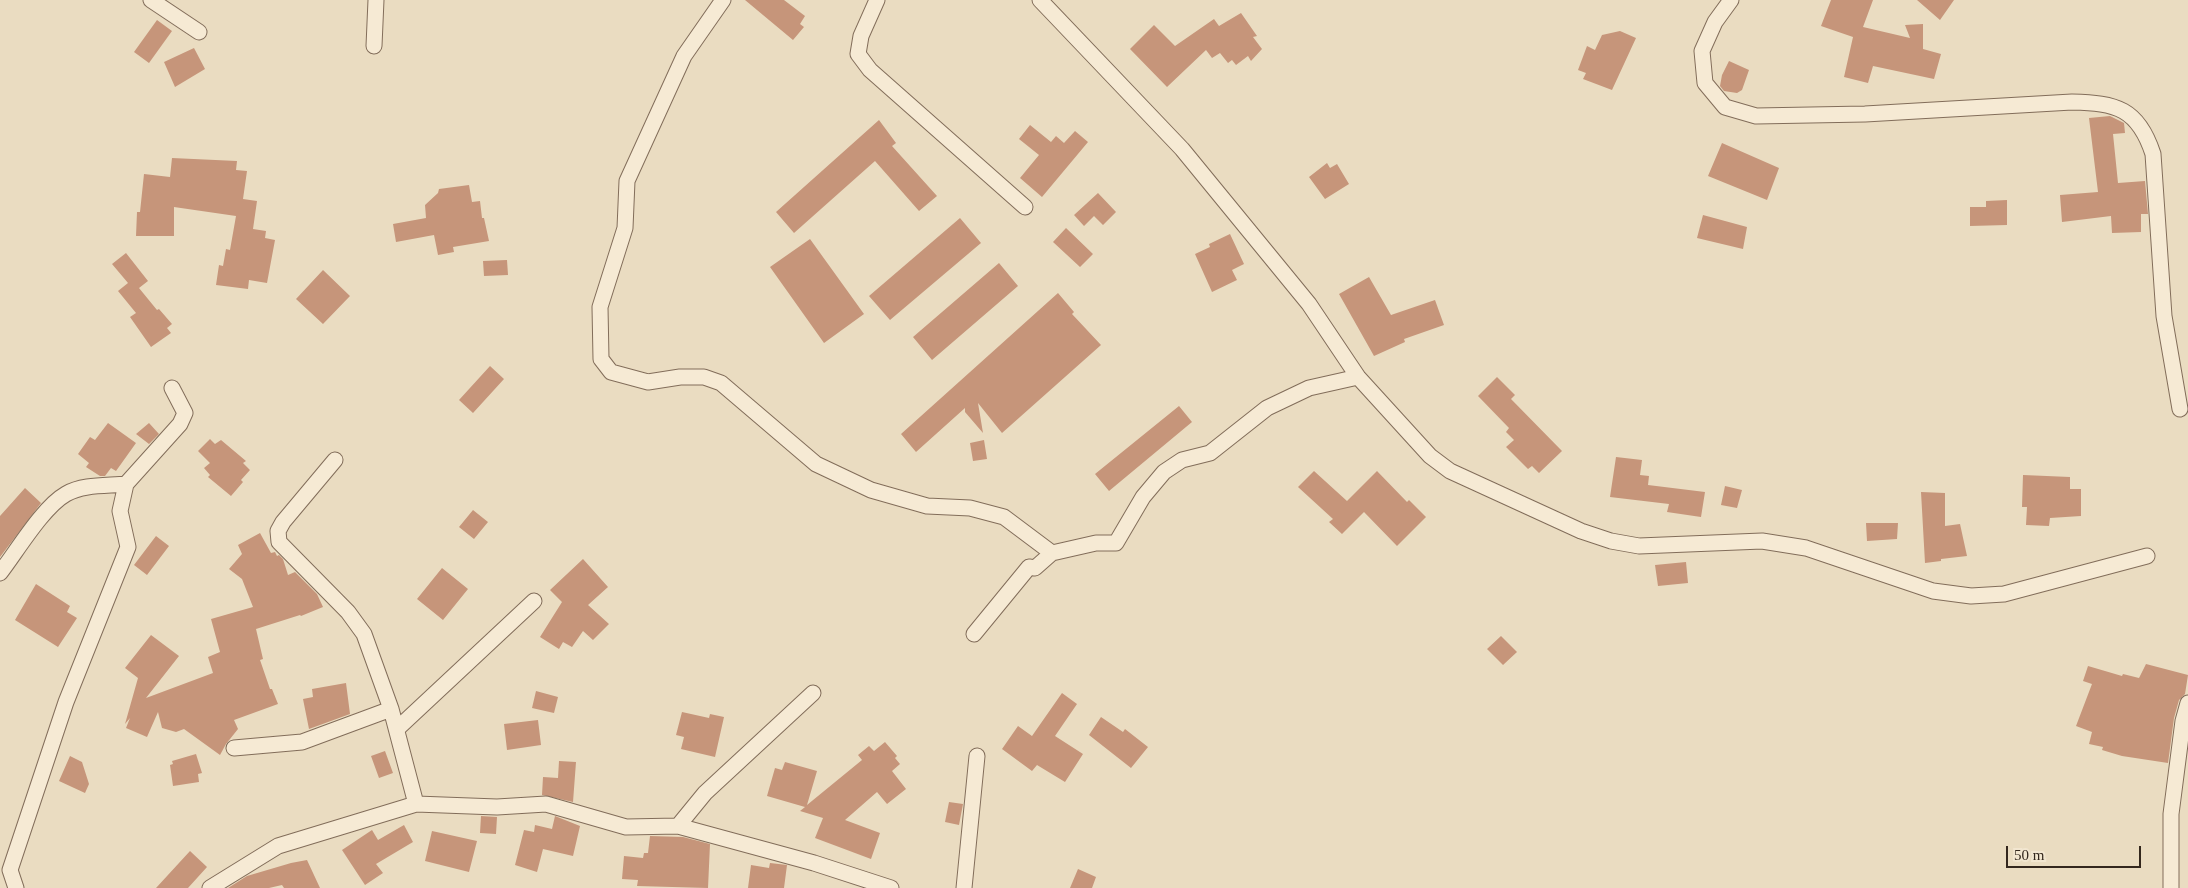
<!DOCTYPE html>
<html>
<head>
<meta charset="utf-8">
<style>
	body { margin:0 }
	#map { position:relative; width:2188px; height:888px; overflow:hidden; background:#eadcc1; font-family:"Times New Roman",serif }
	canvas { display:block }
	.scale { position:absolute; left:2006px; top:846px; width:135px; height:22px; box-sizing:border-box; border:2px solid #33271d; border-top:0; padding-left:6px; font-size:15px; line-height:18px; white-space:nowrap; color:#33271d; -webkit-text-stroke:4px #f2e6d0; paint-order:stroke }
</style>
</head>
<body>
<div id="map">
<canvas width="2188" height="888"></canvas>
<div class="scale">50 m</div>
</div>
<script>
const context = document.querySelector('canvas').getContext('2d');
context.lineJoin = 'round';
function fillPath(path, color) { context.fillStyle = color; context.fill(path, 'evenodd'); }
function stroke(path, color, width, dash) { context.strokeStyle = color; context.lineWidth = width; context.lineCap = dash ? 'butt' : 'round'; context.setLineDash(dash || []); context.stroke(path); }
fillPath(new Path2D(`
	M745,0H784L805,16L800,24L804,27L793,40Z
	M1831,0H1873L1863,27L1910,38L1905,25L1923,24V49L1941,54L1934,79L1873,66L1868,83L1844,77L1853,37L1821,26Z
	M1917,0H1954L1940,20Z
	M1241,13L1257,36L1253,37L1262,49L1251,61L1248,56L1236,65L1232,60L1228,63L1220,53L1212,58L1206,50L1167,87L1130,49L1154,25L1175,46L1214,19L1219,26Z
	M157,20L172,31L149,63L134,52Z
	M1620,31L1636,38L1612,90L1583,79L1586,73L1578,70L1587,46L1595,50L1602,35Z
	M194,48L205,69L175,87L164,62Z
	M1729,61L1749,70L1742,90L1737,93L1724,91L1720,86L1722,75Z
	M2110,116L2124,123L2125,133L2113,134L2118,183L2145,181L2148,214H2141V232L2112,233L2111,216L2062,222L2060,195L2098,192L2089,118Z
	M879,120L896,143L892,146L937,196L919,211L875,161L794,233L776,212Z
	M1030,125L1051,142L1056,136L1064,143L1075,131L1088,142L1042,197L1020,178L1039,155L1019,139Z
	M1722,143L1779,168L1767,200L1708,176Z
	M172,158L237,161L236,170L247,171L243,199L257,201L253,229L266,231L265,238L275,240L267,283L249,280L248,289L216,285L219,265L223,266L226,249L230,250L236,216L174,207V236H136L137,212H140L144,174L170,177Z
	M1327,163L1330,168L1337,164L1349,184L1325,199L1309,177Z
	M469,185L472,202L480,201L482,218H484L489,241L453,247L454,252L438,255L434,235L396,242L393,224L426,218L425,205L438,193L439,189Z
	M1098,193L1116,212L1103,225L1094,216L1084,226L1074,215Z
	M2007,200V225L1970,226V207H1986V201Z
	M1703,215L1747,227L1743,249L1697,238Z
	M960,218L981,243L890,320L869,296Z
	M1066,228L1093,254L1080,267L1053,242Z
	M1230,234L1244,264L1232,270L1237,280L1212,292L1195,254L1210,247L1209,244Z
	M810,239L864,314L824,343L770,267Z
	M126,253L148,281L139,288L157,310L159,309L172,324L167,328L171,333L151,347L130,317L136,313L118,291L128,283L112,264Z
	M507,260L508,275L484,276L483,261Z
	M999,263L1018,286L932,360L913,337Z
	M323,270L350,296L323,324L296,299Z
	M1369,277L1391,315L1435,300L1444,325L1404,339L1405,342L1374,356L1339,294Z
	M1058,293L1074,312L1072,314L1101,345L1002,433L978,403L983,433L965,412V408L916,452L901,434Z
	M490,366L504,379L473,413L459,400Z
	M1497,377L1515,395L1511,399L1562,451L1539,473L1532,466L1528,469L1506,447L1514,440L1506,432L1509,428L1478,396Z
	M1179,406L1192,422L1109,491L1095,474Z
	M108,423L136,443L116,471L111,468L105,476H100L86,467L89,463L78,454L90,437L95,440Z
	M149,423L159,434L149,444L136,434Z
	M210,439L215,444L221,440L246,461L243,463L250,470L241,480L243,482L231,496L208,477L210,475L204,468L210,463L198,451Z
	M984,440L987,459L973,461L970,443Z
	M1616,457L1642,460L1640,475L1649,476L1648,485L1705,492L1701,517L1667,512L1669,504L1610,497Z
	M1314,471L1347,501L1377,471L1407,502L1409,500L1426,517L1397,546L1364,512L1342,534L1329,522L1333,519L1298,487Z
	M2023,475L2070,477V489H2081V516L2050,518L2049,526L2026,525L2027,507H2022Z
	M1725,486L1742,490L1737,508L1721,505Z
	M25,488L41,503L0,557V516Z
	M1921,492L1945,493V526L1960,524L1967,556L1941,559V561L1925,563Z
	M473,510L488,522L474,539L459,527Z
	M1866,523H1898L1897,539L1867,541Z
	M260,533L271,553L275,552L277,556L279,555L283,559L288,575L295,572L317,594L323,607L301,616L300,615L256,629L263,659L260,660L270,689H272L278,704L234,720L238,729L226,744L220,755L184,729L176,732L162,728L158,712L147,737L126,728L130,718L125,724L138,678L125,668L151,635L179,656L146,698L213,673L208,657L220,652L211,619L253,607L242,579L229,569L242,554L238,545Z
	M156,536L169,546L147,575L134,565Z
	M583,559L608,587L588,605L609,624L593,640L583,631L572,647L563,642L559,649L540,637L562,602L550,590Z
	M1686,562L1688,583L1658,586L1655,565Z
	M442,568L468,589L443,620L417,599Z
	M36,584L70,606L67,612L77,618L58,647L15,620Z
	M1501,636L1517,652L1503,665L1487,649Z
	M2146,664L2188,675L2185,694L2179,700L2174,718L2168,763L2122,756L2102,750L2103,747L2089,744L2092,732L2076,726L2092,684L2083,681L2088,666L2122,676L2123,674L2139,678Z
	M346,683L350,714L309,729L303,699L313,697L312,689Z
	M536,691L558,697L554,713L532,708Z
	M1062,693L1077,704L1055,736L1083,754L1065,782L1037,765L1032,771L1002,749L1018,726L1032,736Z
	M682,712L709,718L710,714L724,717L715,757L681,749L684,737L676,735Z
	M1101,717L1123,732L1125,729L1148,747L1131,768L1089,735Z
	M538,720L541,745L507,750L504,724Z
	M885,742L897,756L895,758L900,764L892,771L906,789L887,804L877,792L845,820L880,833L871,859L815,838L823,818L800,811L805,807L767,796L775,768L782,770L785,762L817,771L807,805L862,760L858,755L869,746L874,751Z
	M385,751L393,773L379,778L371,756Z
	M196,754L202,773L198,774L199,782L173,786L170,765L173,764L172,761Z
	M70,756L82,762L89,784L85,793L59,781Z
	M559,761L576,762L573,802L542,795L543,777L558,778Z
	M949,802L963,804L959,825L945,822Z
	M481,816L497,817L496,834L480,833Z
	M555,816L580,826L573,856L543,849L537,872L515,865L524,830L534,832L535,825L552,829Z
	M404,825L413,842L376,864L383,873L365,885L342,850L372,830L378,840Z
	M432,831L477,841L469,872L425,861Z
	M650,836L683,837L710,844L708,888L637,886L638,880L622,879L624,856L643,858L644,853H648Z
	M190,851L207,867L188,888H156Z
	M307,860L320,888H284L282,885L269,888H228L247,876L291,863Z
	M770,863L787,865L784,888H748L751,865L769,868Z
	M1078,869L1096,877L1092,888H1070Z`), '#c6957a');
const minor = new Path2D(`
	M151,0L199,32
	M723,0L684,56L627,181L625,228L600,307L601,359L611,372L648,382L680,377H704L721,383L816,464L871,490L927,506L970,508L1004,517L1052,553
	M877,0L861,36L858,54L870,70L1025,207
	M1040,0L1182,149L1309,304L1358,377L1430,456L1450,471L1581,531L1611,541L1639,546L1762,541L1806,548L1933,591L1971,596L2004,594L2147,556
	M1731,0L1715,22L1702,51L1705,83L1725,107L1756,116L1865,114L2072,102C2116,103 2138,108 2153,154L2164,316L2180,409
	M374,46L376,0
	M335,460L283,522L278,531L279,542L348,612L364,634L391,709L416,804
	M0,573C17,551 43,507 66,494C83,484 108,486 126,484
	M974,634L1029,567L1035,568L1052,553L1096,543H1116L1143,497L1164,472L1182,460L1210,453L1267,408L1309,388L1358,377
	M397,729L534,601
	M234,748L302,742L391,709
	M678,826L705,793L813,693
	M16,888L10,870L66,702L128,547L120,511L126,484L180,424L185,413L172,388
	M210,888L278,846L416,804L497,807L546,804L626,827L678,826L814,863L891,888
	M964,888L977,756
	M2171,888V814L2183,721L2188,703`);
stroke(minor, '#826d5a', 17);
stroke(minor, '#f6ead4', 15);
</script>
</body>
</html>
